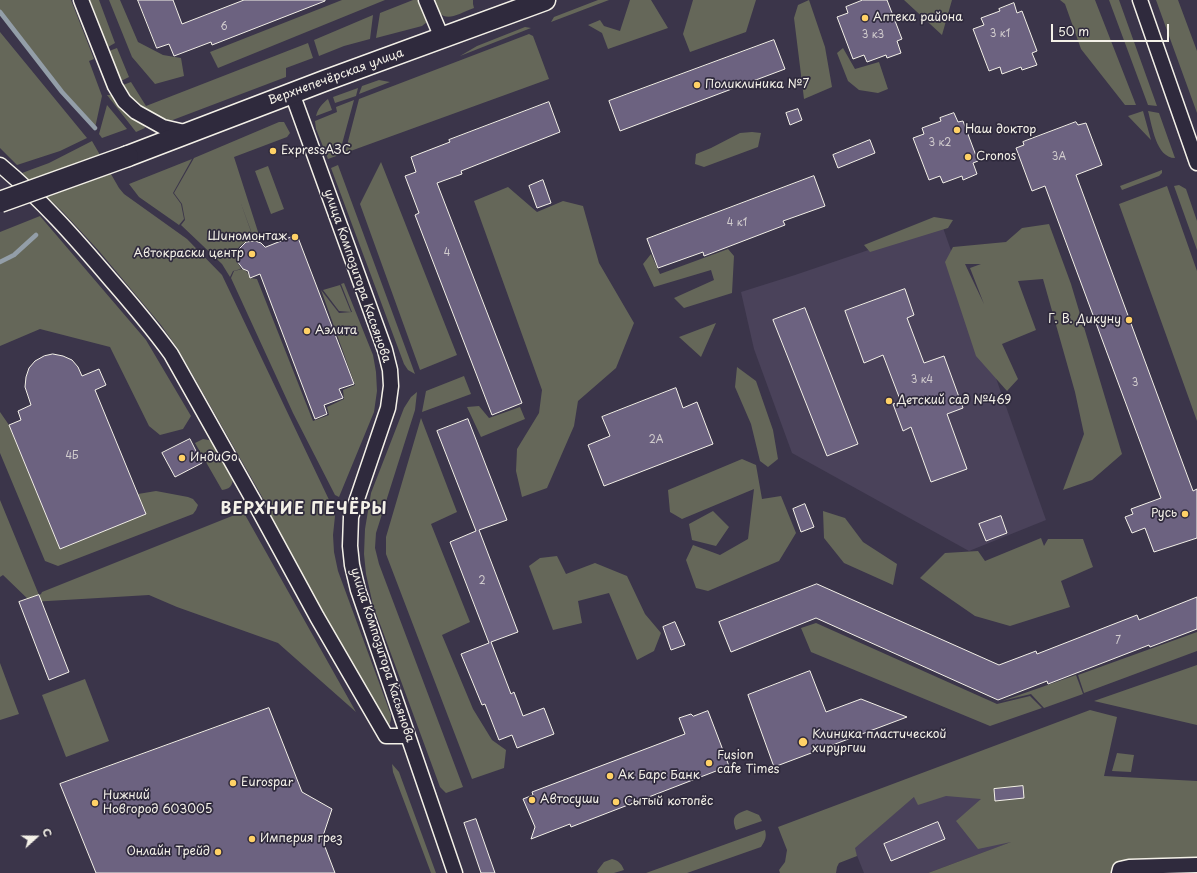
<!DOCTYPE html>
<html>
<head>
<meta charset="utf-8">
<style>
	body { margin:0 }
	#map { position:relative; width:1197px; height:873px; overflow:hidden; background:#3b354a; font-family:"Playpen Sans",sans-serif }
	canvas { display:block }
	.north { position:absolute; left:16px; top:817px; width:40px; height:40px; -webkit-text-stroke:3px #2f2a3d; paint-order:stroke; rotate:69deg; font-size:11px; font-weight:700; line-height:16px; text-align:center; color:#f4f1e8 }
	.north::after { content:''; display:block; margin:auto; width:14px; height:18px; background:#f4f1e8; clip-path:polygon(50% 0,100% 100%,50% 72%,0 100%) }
	.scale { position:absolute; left:1051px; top:24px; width:118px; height:18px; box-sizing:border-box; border:2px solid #f4f1e8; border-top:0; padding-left:5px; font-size:12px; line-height:14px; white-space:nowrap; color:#f4f1e8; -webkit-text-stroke:3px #2f2a3d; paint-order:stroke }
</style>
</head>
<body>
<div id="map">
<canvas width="1197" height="873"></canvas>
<div class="north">С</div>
<div class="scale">50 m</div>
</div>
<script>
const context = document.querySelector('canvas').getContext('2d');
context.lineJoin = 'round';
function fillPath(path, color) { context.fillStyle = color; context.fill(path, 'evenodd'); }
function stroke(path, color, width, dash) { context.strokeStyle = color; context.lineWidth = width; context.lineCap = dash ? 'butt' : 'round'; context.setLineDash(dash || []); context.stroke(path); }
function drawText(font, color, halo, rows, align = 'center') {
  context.font = font + ' "Playpen Sans",sans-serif'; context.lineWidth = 3.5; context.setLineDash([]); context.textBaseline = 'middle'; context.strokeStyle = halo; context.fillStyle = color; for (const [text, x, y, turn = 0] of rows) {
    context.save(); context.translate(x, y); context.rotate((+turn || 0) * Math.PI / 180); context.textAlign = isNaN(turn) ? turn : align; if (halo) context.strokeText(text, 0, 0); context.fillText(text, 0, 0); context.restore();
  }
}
fillPath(new Path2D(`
	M942,225L1046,520L969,551L792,453L754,349L741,292L795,275Z
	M1040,767L1049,828L928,873H864L854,848L929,784Z`), '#4a425a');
fillPath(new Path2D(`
	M0,0H71L94,59L89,61L102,96L95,128L62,92L0,12Z
	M90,0H99L115,43L108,47Z
	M109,0H120L138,42L163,55L181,58L184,76L155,84L132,57Z
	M342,0H385L218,68L210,52Z
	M413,0H419L426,17L427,22L422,26L376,38L380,13Z
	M432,0H473V4L474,8C453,16 442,26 432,0Z
	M598,0H609L551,22L554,17Z
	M630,0H651L668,28L608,49L602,33L588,25L600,20L604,26L620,31Z
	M693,0H756L746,32L690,52L683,34Z
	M809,0L825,47L832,87L804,99L794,18L798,5Z
	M904,0H952L942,35Z
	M1060,0H1095L1136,105H1125L1081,49L1065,4Z
	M1109,0H1119L1157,106L1148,105Z
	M1156,0H1178L1197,51V113Z
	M373,15L370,39L344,46L319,56L314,40Z
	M525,27L531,28L460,56L477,46Z
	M0,32L87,138L60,151L17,165L0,148Z
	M529,34L533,36L549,79L345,153L359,99Z
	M308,43L313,58L286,68V77L170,121C149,114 132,106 123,85L131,82L146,106Z
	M117,48L129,77L121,81L109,51Z
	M843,48L855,69L879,62L888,89L878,93L859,90L848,81L837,53Z
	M379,80L390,82L359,94L362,86Z
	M358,88L356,96L335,103L333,97Z
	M107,95H113L143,123L145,128L136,132Z
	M328,99L332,110L316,116C318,108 322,104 328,99Z
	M354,100L339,155L328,159L316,129L315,121L337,112L336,107Z
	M107,105L127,129L102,138L99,134Z
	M1143,111L1151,140L1128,116Z
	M1148,111L1159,113L1175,158C1156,158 1152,125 1148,111Z
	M279,122H284L290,133L287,137L234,157L260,238L254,239L240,201L254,240C244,241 233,248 236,260C237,263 240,266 241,269L233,271L230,277L222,264L181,225L185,220L182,204L174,193L194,158Z
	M752,132L761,133L758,147L704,167L695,164L696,154L711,148L740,133Z
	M92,141L119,188L124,194L187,239L222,275L331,504L335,516L333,535L334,552L338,571L391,715V720L389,726L383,718L262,504L265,502L178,349L161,325L99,251L63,212L22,173L49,163Z
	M192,159L173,193L181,204L184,219L179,225L139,197L129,184Z
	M381,162L457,355L420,370L360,204Z
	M338,165L411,363L415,374L408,370L404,364L331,168Z
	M268,166L284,209L271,214L255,171Z
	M1162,170V173L1159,176L1122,190L1120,186Z
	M1179,185L1186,189L1197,221V250L1174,186Z
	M1167,186L1197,271V421L1119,204Z
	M508,187L537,212L563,201L583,206L599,263L634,323L616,368L578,401L574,426L547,488L522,497L516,471L517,449L539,413L542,390L474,201Z
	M40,216L146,340L191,416L183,429L160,435L149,426L110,347L40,329L0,346V232Z
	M934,217L953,220L948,228L870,252L864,245Z
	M1049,224L1071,284L1122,454L1092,480L1063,490L1084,434L1075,392L1043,279L1018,281L1036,330L1002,344L1018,379L1007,391L976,356L945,262L953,247L1006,242L1022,228ZM965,264H981L970,268L984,304Z
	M728,249L734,256L732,293L684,308L674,298L714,280L711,270L654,287L643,264L651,254L660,274Z
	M243,269L247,272L250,278L257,279L313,421L329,415L327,407L344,399L343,390L355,385L321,290L339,313L352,312L341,284L344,283L373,355L376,372L377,391L374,412L339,497L335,495L293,413L231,278L234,271Z
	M340,285L351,312L339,311L323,290Z
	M716,323L701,357L679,337Z
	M737,367L756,381L773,430L778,459L768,467L760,461L751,424L735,387Z
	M464,376L471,394L422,412L426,391Z
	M417,392L415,410L376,533L375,548L379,564L463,787L446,793L440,787L373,605L366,574L364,554L365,529L371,493L404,408L411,397Z
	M479,406L489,418L520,407L525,419L481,437L467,407Z
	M0,412L9,425L60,549L146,514L138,494L156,491L188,497L193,499L198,505L196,510L193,514L58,566L45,561L0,453Z
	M421,418L457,512L431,524L470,622L442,635L473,709L492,740L506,750L504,768L472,779L386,554V537Z
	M203,439L209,440L213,443L233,479C232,486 230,489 222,490L195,443Z
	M742,459L756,465L762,499L781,496L796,533L779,561L708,591L696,588L686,560L693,545L720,555L748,539L754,489L682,519L670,512L668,490Z
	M0,500L39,595L41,594L42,592L237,514L240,515L244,513L356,712L278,643L177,607L149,595L31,602L3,575L0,577Z
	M713,511L729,527L716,546L692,540L689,524Z
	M823,511L845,518L863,542L897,564L893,585L844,563L824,538Z
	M1041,538L1044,546L1048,539H1083L1093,567L1061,581L1070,607L1010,626L975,616L920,578L945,553L978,551L985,561Z
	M557,556L566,574L595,563L627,576L645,614L661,633L654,651L637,660L609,593L578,601L582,623L553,630L529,566L540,558Z
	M816,623L997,704L1030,696L1042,708L990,726L811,652L801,628Z
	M1197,632V651L1084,693L1078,675Z
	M0,663L19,714L0,720Z
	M1197,665V725L1094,701Z
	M1076,675L1083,694L1044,708L1031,694L1002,701Z
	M85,679L109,741L66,757L42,695Z
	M1090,710L1117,717L1104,776L1197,781V873H928L1011,842L978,849L956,821L981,799L946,796L918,805L914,797L855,848L857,856L839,863L837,867L836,873H780L779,870L785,862L787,850L778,827Z
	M1117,753L1134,755L1131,772L1112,771Z
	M392,764L399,772L436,873H431L393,772Z
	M747,810L759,815L762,821L736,830C731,817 735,814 747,810Z
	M765,830C767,837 765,841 761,847L687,873H646Z
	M612,859C619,861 621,863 624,870L614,873H598L597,871L604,862Z`), '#656759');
stroke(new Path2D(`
	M0,12L62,92L95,128
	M0,262L14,255L36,235`), '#939ea8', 4.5);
const building = new Path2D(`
	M138,0H173L182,24L244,0H325V1L212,45L211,42L174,56L169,44L157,48Z
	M863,0H887L902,39L897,41L901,53L887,58L886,55L867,62L864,55L853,59L837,17L848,13L846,7Z
	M1014,3L1017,13L1022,11L1037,51L1032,53L1037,65L1022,70L1021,67L1002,74L1000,67L989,71L973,29L984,25L981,18L1000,11L999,9Z
	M774,40L785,69L620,131L609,101Z
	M549,102L560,132L461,171L462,174L437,183L522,403L492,415L415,215L419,213L405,176L416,172L411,157L450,142L449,140Z
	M798,109L802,120L790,125L786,113Z
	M954,113L958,122L963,121L978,161L973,163L977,174L963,180L962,176L943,183L940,176L929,180L913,138L924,134L922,128L941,121L940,118Z
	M1076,122L1078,125L1086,123L1102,165L1076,175L1193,491L1197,489V538L1154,552L1145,528L1132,533L1125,517L1133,514L1131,509L1161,498L1045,186L1032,191L1016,148L1024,145L1023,142Z
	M870,140L875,153L838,168L833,155Z
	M814,176L825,206L783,221L785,225L704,256L703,252L658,268L647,239Z
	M543,180L551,203L537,208L529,186Z
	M297,235L354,384L339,389L343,398L324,405L327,414L315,419L260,274L250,278L248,271L243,269L237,261L238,250L246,242L255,241L261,243L265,247Z
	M905,289L914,315L907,318L924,363L944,356L963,408L947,414L967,469L931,482L911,427L903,431L893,404L901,402L883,355L864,363L845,311Z
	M805,308L858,444L827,456L773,320Z
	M53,354L63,356L72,360L78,367L82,376L99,369L106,385L95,390L146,514L60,549L9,425L21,420L18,411L31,405L25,387L26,377L29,368L35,361L44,356Z
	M676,388L683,408L697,402L713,444L604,486L588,445L610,436L602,417Z
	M468,419L507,520L479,530L518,632L491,642L511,694L514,692L523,716L544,708L554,734L517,748L512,735L499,740L485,704L482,705L461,654L489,643L450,542L476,531L437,431Z
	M190,439L202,463L175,477L162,453Z
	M805,504L814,527L801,532L793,509Z
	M1001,516L1007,533L986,541L979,524Z
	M817,584L999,665L1036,651L1037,654L1137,615L1139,620L1197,597V629L1150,647L1149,645L1048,684L1047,681L998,700L816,618L731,652L719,622Z
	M39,595L69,672L49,680L19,602Z
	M675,622L685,645L671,650L663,627Z
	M810,671L826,712L861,699L907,717L774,767L748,695Z
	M269,708L302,792L332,809L322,839L335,873H96L60,784Z
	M708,711L729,766L571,827L570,824L531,839L535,827L523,799L533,795L532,792L685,734L679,718L691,714L693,716Z
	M1023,786L1024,798L995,801L994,789Z
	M476,819L495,873H481L464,823Z
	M938,822L945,839L891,861L884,844Z`);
fillPath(building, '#6c6280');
stroke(building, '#f4f1e8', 1);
const street = new Path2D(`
	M81,0L115,86L124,101L136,112L163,127L189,133
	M426,0L442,38
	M1140,0L1197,163
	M292,93L385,350L390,370L391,386L388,408L351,517L350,546L352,565L358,590L455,873
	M0,165C41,199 76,239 110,279C131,303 152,328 171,354L256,505L317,617L386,736H408
	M1119,873L1120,869L1129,867L1197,865`);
const secondary = new Path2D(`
	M128,156L324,81L545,0`);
stroke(street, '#f4f1e8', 17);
stroke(secondary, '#f4f1e8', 23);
stroke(street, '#2f2a3d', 14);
stroke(secondary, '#2f2a3d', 20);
const secondaryBridge = new Path2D(`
	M0,202L128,156`);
stroke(secondaryBridge, '#f4f1e8', 23, []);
stroke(secondaryBridge, '#2f2a3d', 20);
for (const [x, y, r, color] of [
	[865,18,4,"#ffd166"],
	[697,85,4,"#ffd166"],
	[957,130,4,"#ffd166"],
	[273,151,4,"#ffd166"],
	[968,157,4,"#ffd166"],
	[295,237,4,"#ffd166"],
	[252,254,4,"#ffd166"],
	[1129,320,4,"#ffd166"],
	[307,331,4,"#ffd166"],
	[889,401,4,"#ffd166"],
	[182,458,4,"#ffd166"],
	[1185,514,4,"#ffd166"],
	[803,742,5,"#ffd166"],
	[709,763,4,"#ffd166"],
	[610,776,4,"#ffd166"],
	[233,783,4,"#ffd166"],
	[532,800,4,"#ffd166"],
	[616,802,4,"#ffd166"],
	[95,803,4,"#ffd166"],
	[252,839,4,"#ffd166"],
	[218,852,4,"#ffd166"]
]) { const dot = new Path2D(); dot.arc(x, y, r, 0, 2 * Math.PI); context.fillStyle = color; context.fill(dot); stroke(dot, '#2f2a3d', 1.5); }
drawText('10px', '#d2cdce', null, [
	["6",224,27],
	["3 к1",1000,34],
	["3 к3",873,35],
	["3 к2",940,143],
	["3А",1059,157],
	["4 к1",737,223],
	["4",447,253],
	["3 к4",922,380],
	["3",1135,383],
	["2А",656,440],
	["4Б",72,456],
	["2",482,581],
	["7",1118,641]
]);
drawText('12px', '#f4f1e8', '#2f2a3d', [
	["Аптека района",873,18],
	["Поликлиника №7",705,85],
	["Наш доктор",965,130],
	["ExpressАЗС",281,151],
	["Cronos",976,157],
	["Шиномонтаж",287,237,"right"],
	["Автокраски центр",244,254,"right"],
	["Г. В. Дикуну",1121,320,"right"],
	["Аэлита",315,331],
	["Детский сад №469",897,401],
	["ИндиGo",190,458],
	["Русь",1177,514,"right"],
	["Клиника пластической",812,735],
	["хирургии",812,749],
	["Fusion",717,756],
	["cafe Times",717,770],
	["Ак Барс Банк",618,776],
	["Eurospar",241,783],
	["Нижний",103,796],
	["Новгород 603005",103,810],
	["Автосуши",540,800],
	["Сытый котопёс",624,802],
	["Империя грез",260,839],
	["Онлайн Трейд",210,852,"right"]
], 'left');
drawText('12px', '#f4f1e8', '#2f2a3d', [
	["Верхнепечёрская улица",336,77,-20],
	["улица Композитора Касьянова",357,276,71],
	["улица Композитора Касьянова",382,655,72]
]);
context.letterSpacing = '1px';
drawText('bold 16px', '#f4f1e8', '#2f2a3d', [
	["ВЕРХНИЕ ПЕЧЁРЫ",304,510]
]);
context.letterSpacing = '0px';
</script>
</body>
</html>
